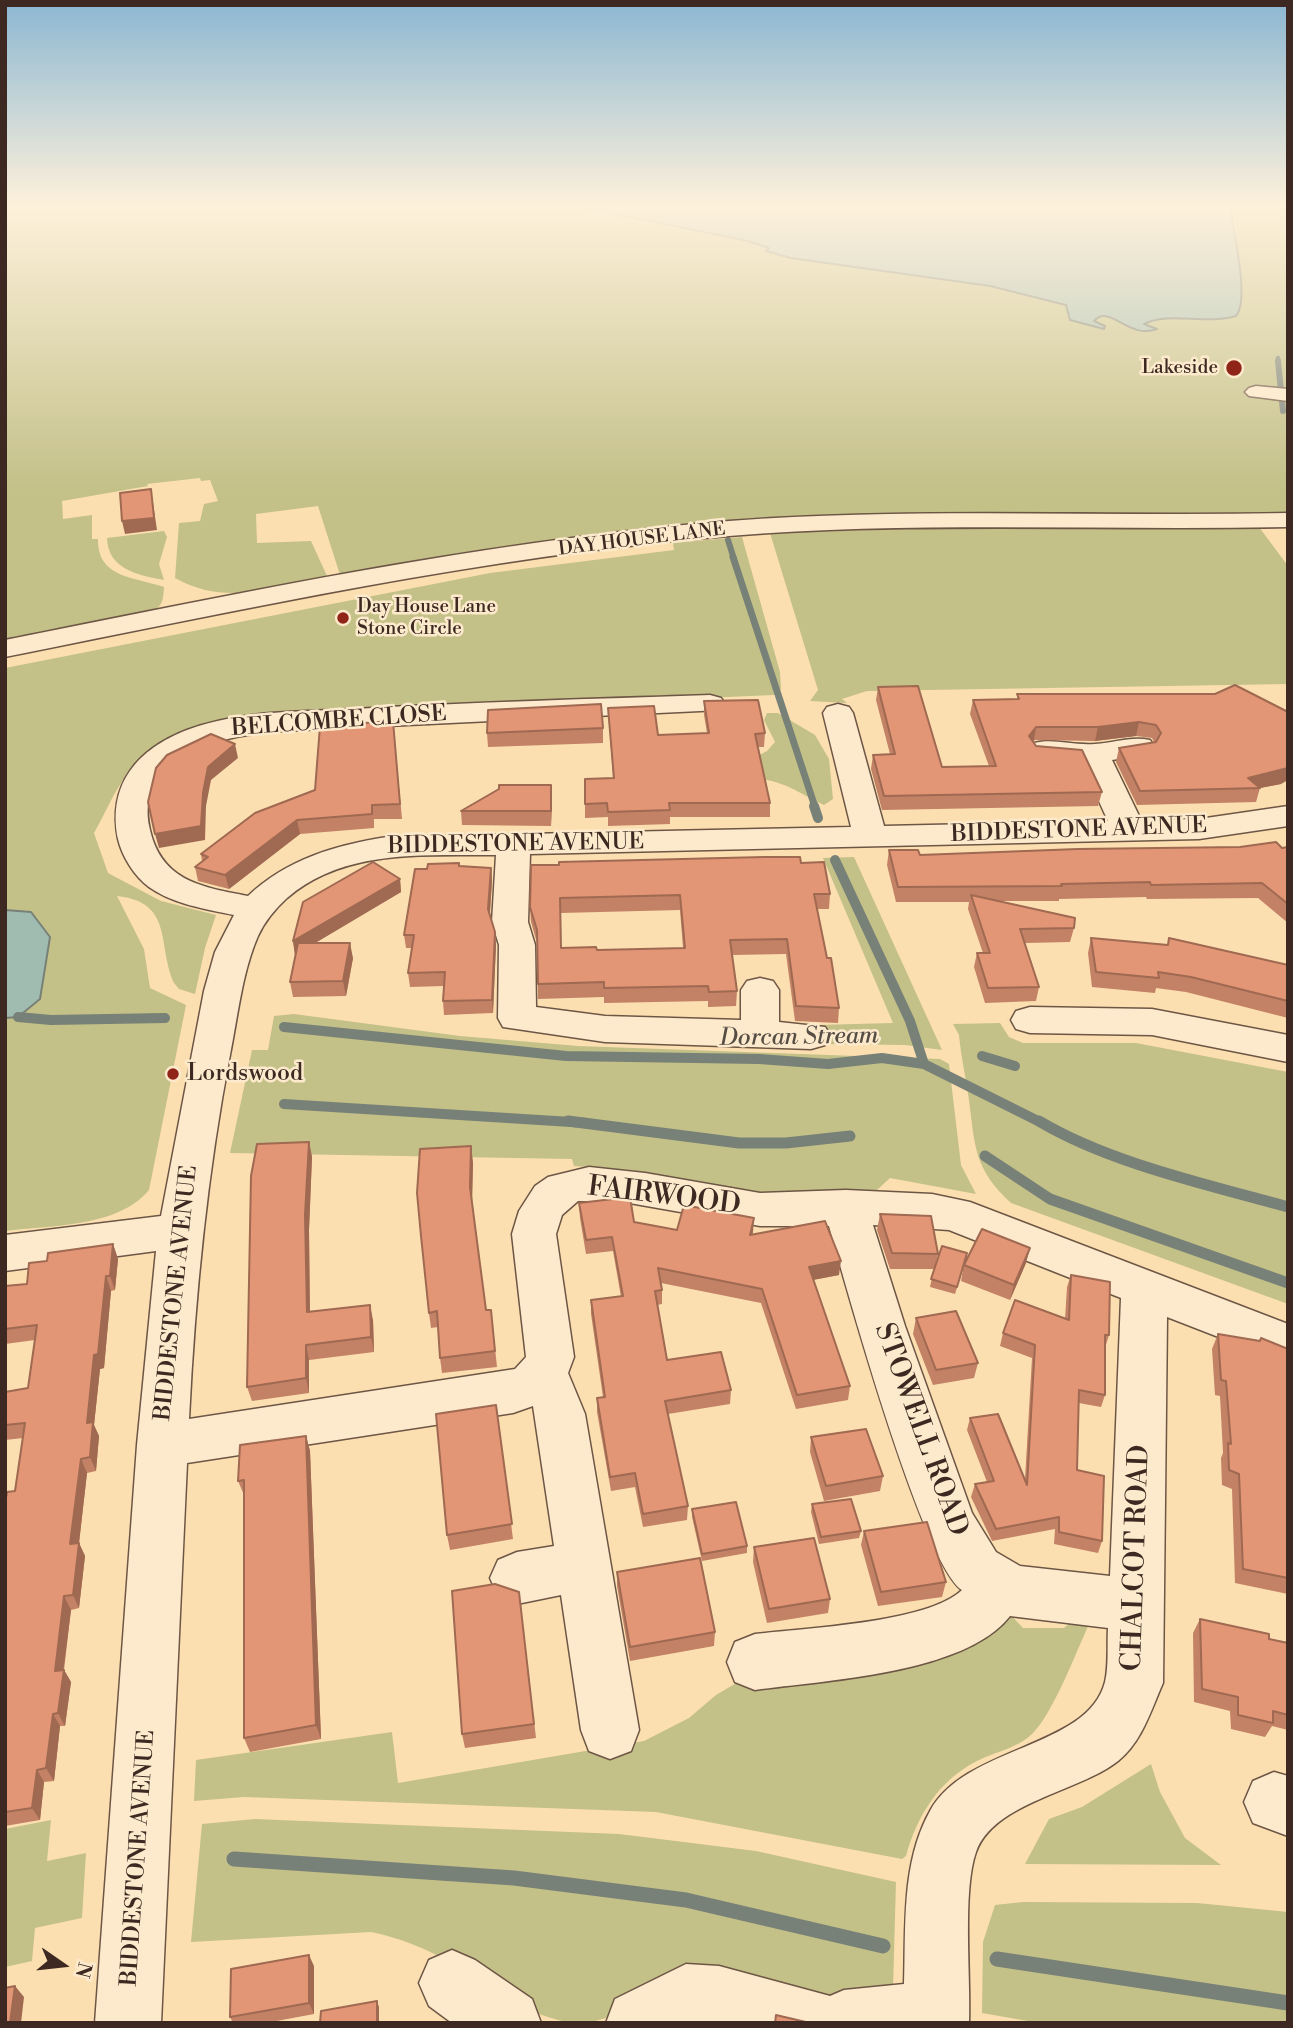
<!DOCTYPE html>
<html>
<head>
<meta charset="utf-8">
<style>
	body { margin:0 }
	#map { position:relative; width:1293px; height:2028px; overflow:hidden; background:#fcdfb0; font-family:"Libre Bodoni",serif }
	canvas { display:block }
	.frame { position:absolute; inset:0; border:7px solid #3d2921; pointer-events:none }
	.north { position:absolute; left:28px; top:1930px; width:70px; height:70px; -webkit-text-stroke:5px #fdeacc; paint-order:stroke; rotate:104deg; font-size:19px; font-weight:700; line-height:28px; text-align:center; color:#3d2921 }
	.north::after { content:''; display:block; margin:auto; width:24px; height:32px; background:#3d2921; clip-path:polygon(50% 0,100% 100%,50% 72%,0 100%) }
</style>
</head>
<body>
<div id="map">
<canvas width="1293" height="2028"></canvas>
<div class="frame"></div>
<div class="north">N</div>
</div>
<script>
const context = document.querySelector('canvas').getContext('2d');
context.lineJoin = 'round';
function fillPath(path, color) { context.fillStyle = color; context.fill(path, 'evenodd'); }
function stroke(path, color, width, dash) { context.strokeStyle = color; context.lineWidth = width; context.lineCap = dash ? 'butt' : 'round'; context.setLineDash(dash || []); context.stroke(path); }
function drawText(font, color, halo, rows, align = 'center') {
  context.font = font + ' "Libre Bodoni",serif'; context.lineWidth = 5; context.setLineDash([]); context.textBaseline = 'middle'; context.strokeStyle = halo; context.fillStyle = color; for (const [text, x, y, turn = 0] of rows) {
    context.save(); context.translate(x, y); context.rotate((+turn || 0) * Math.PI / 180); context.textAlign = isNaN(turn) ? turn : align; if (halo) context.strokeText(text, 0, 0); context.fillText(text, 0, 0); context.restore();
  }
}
fillPath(new Path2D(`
	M5,207H1288V515L862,514L664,525L341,578L318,506L256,514L257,543L311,541L328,578C275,588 224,606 175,578L179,523L200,521L204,504L218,501L210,480L201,481L200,478L147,484L148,486L62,501L63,519L92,515V539H98C97,578 135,577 164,587C163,601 163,606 150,613L5,643Z
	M1259,527L1288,566V684L867,691L842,699L847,703L810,701L818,690L770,533L947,528Z
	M164,531L167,537L159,564L164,580C137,575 108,569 107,538Z
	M742,537L780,672L781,689L774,695L221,719C187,728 150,748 127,775C114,791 105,814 94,833L108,873L161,901L216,915L205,948L195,994L179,989L174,983C157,945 174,902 117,896L144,949L150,988L186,1005L149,1190C117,1228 51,1225 5,1231V1018L18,1017L40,999L50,937L31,912L5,910V668L490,573L674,550L673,543Z
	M767,713H778L815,735L829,759L833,799L824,805C798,793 792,785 763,779L752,759L767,751L775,742L764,720Z
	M854,857L942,1050L905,1045L821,1044L818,1025L893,1023L823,858Z
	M294,1014L460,1036L578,1046L940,1059L949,1064L961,1165L976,1194L890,1178L876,1191L753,1192L630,1170L574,1166L572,1159L230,1153L252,1050H268L274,1016Z
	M1000,1023L1009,1037L1023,1043H1136L1288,1072V1304L1011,1203C974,1169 975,1147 969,1100C966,1078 961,1057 959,1035L953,1024Z
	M1007,1611L1023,1628H1064L1074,1620L1090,1622C1076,1652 1055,1709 1034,1732C1019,1748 997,1751 977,1761C939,1780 917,1816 906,1856L902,1859L656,1812L244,1797L194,1801L196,1760L392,1732L398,1783L644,1741L689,1718L716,1695L738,1682Z
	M1151,1764L1160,1792L1185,1838L1221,1865L1025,1864L1049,1819L1082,1807Z
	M255,1819L619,1834L756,1851L896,1882L893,1988L884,1999L620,2013C605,2018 589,2025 573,2023C524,2016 494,1986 452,1963C429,1950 398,1937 371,1932L191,1942L202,1824Z
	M51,1820L47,1861L86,1853L82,1918L35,1928L32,1961L5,1967V1829Z
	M1023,1902L1197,1903L1288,1912V2023H1039L982,2013L983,1942L995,1905Z`), '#c3c088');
const water = new Path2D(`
	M582,207H1230C1233,229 1250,300 1236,316C1206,325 1168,311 1144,324L1157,329C1128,340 1110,303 1094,321L1105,326L1104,329L1070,320L1066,305L990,286L791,258L766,251L769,248L748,241Z
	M5,910L31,912L50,937L40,999L18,1017L5,1018Z`);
fillPath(water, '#a0bcb1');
stroke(water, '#788177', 2);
stroke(new Path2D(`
	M1278,358V362`), '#788177', 4.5);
stroke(new Path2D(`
	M1278,361L1283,411
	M728,540L734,559`), '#788177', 6);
stroke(new Path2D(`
	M733,557L815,807`), '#788177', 7);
stroke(new Path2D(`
	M814,806L818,818
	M835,860L910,1021L924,1064
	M18,1017L51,1020L165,1018
	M284,1027L566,1056L759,1059L828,1064L882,1058L924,1064L1042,1123
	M982,1056L1015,1066
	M284,1104L587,1123`), '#788177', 10);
stroke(new Path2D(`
	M568,1121L739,1143H786L850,1136
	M1039,1121C1109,1163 1209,1185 1288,1207
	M985,1156L1050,1199L1288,1283`), '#788177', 11);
stroke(new Path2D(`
	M234,1859L514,1878L686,1900L883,1946
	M997,1959L1288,2003`), '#788177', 15);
const minor = new Path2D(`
	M1256,386L1288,389V401L1249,396L1245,392L1249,388Z
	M1288,513V527C1102,531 915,521 729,536C485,556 245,609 5,657V640C245,592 485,541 729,521C915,507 1102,517 1288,513Z
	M710,695L721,698L725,704L721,710L283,731C227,735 132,752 150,830C162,882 203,887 248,896C287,859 336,845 387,837L851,827L823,713L827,707L838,704L849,707L853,713L884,826L1108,821L1081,762L1034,757L1029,750L1034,743C1054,738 1074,746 1095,744C1114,743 1131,736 1150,740L1155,747L1150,754L1112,760L1141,820L1199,819L1288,806V826L1199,839L530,854L528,922L535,945L536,1007L605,1016L741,1020V990L747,981L760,978L773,981L779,990V1022L825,1027L831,1036L825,1045L811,1049L605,1042L503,1027L498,1018L499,945L492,922L496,855C425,856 345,848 287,898C275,909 265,921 258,936C242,973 238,1015 230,1055C207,1175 195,1296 189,1419L515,1369L526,1357L512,1234L519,1211L535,1186L548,1177L589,1167L645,1173L760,1193L846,1190L932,1194L970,1202L1288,1324V1364L1167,1317L1163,1683C1151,1710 1142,1742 1118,1761C1079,1792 994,1802 976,1852C962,1891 971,1978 969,2023H606L615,1999L686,1964L719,1966L830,1996L844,1990L904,1984C906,1927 901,1863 930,1811C966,1745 1088,1749 1105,1682C1109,1666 1107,1645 1108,1628L1010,1616C965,1674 825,1680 755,1690L735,1682L727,1662L735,1642L755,1634C804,1628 928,1623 962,1590C922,1562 846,1286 829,1226H760L618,1201H578L562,1215L556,1234L574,1357L568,1373L585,1414L639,1730L631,1751L610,1759L589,1751L581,1730L561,1595L517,1604L498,1596L490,1578L498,1560L517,1552L554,1546L533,1406L513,1413L187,1463L161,2023H95L137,1445L156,1251L5,1271V1235L161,1216L204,991L215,952L234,915C205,909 173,904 149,887C134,876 122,856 118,839C107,784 138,749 187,730C240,710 300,712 355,709C473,702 592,699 710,695ZM873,1225L949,1230L1121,1298L1110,1576L1020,1566L996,1552L972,1513L905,1326Z
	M1030,1007L1152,1009L1288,1035V1062L1152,1035L1030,1033L1016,1029L1011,1020L1016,1011Z
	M1274,1772L1288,1776V1836L1253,1823L1244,1802L1253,1781Z
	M452,1950L475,1960L532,1999L541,2023H452L429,2006L419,1983L429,1960Z`);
stroke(minor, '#6d5645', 3);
fillPath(minor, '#fdeacc');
fillPath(new Path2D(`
	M878,687L942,767L989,766L970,714L973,700L1017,699V694H1215L1281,784L1260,788L1256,802L1137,805L1116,762L1119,748L1154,742L1152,738L1136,736L1095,741L1034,740L1036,746L1102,792L1098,806L882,810L871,769L873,755L890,754L876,700Z
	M704,701L765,733L764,747H758L770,803V817H670V824L608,826V817L585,818V779L613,778L608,708L658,735L707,733L704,715Z
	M393,721L402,819H374V828L300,834L229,889L198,881L195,867L202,861L201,854L315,790Z
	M603,728V743L488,747L487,733Z
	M552,799L551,826L462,825L461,811Z
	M1288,847V923L1258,898L1147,899L1146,897L1059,899V901H1001L1074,928L1070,942L1025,943L1039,987L1036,1001L985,1003L974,967L977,953H983L968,909L969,902H896L887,865L889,850L920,855Z
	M801,863L830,894L829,909H817L827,958L839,1008L838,1023L795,1021L786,954L732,955L737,991L736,1006L708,1007V1001L604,1003V997L538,999L537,943L531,922L530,907L531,865ZM680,910L683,948L597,950L561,948L560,913Z
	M459,866L491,868L492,881L490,915L496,945L493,1013L444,1015L443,1001L444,986L410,987L408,973L412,948H406L404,935L427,869Z
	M400,879L401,892L315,943L353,958L346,996L293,997L290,982L295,955L293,941Z
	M1091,938L1288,965V1018L1186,992L1156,988L1155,993L1092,987L1088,953Z
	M309,1142L312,1157L309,1230L310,1312L373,1320L374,1352L309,1360V1393L252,1401L247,1387Z
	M473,1162L472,1202L475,1231L486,1310H491L497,1367L442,1373L440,1358L438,1327L431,1328L429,1313Z
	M579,1203L634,1222L677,1230L753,1234L839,1275L813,1280L850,1386L848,1400L796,1409L761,1303L661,1283L662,1290V1304L657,1305L667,1360L731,1390L730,1404L668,1414L688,1506L687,1520L643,1527L635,1487L611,1491L597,1412V1398L603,1397L591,1314V1300L621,1297L613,1251L586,1254L580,1218Z
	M880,1214L938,1254L935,1267L965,1263H1026L1010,1300L961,1281L963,1269L955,1294L930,1287L934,1269H890L877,1230Z
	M113,1244L118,1259L115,1290L111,1291L104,1368L100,1369L94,1425L99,1436L96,1471L87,1473L79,1543L85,1556L79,1608L71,1610L64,1670L71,1682L65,1726H60L54,1781L44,1782L40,1820L5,1826V1503L15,1491L23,1438L5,1440V1392L28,1388L35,1340L5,1344V1286L27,1284L47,1261Z
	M1071,1275L1109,1335L1105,1348V1395L1101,1407L1079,1403L1077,1470L1102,1541L1098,1553L1054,1544L1055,1529L992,1541L971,1497L975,1484L987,1482L967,1430L970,1418L1025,1479L1032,1358L1000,1346L1003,1333L1065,1319L1067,1287Z
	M916,1318L978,1363L974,1378L933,1385L913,1334Z
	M1218,1334L1288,1349V1594L1235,1583L1232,1489L1222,1485L1221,1458L1223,1453L1220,1396L1215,1395L1212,1349Z
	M496,1405L513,1539L450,1550L447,1535Z
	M306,1436L310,1451L321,1739L250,1752L244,1738V1495L238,1481Z
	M811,1437L883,1476L880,1491L824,1501L810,1452Z
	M812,1504L861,1531L859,1538L819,1544L811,1512Z
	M692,1509L747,1546V1553L702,1561L692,1517Z
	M864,1531L946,1582L942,1597L878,1606L861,1545Z
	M754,1547L830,1599L828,1613L767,1623L753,1562Z
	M617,1572L715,1632L714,1646L630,1661L617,1586Z
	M519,1592L536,1738L465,1748L462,1734Z
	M1200,1619L1269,1639L1288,1643V1730L1272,1726L1265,1737L1231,1729L1230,1711L1194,1702L1193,1633Z
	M314,1966V2014L266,2023H233L230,2017Z`), '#c38165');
fillPath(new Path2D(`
	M151,489L157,530L125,534L122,521Z
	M1139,722L1136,736L1095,741L1098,727Z
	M1036,727L1034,740L1026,750L1029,736Z
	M235,744L238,758L211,780L206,806L205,840L159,848L155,834L203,793L208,767Z
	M1288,768V780L1281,784L1260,788L1248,778Z
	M551,785L552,799L551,826Z
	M297,820L300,834L229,889L225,875Z
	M491,868L492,881L489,923L488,909Z
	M400,879L401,892L295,955L293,941Z
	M495,932L496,945L493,1013L492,1000Z
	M350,943L353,958L346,996L343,981Z
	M309,1142L312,1157L309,1230L310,1327L307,1312L305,1215Z
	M471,1146L473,1162L472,1202L470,1187Z
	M754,1218L753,1232L749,1249L750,1235Z
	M113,1244L118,1259L115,1290L110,1276Z
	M1030,1248L1026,1263L1010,1300L1014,1285Z
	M841,1261L839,1275L807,1281L809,1267Z
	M106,1276L111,1291L104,1368L100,1369L94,1425L99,1436L96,1471L90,1457L87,1423L94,1355Z
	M370,1305L373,1320L374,1352L371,1337Z
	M306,1345L309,1360V1393L306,1378Z
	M306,1436L310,1451L321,1739L316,1725Z
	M81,1459L87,1473L79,1543L85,1556L79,1608L73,1595L70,1544Z
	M64,1596L71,1610L62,1681L64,1670L71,1682L65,1726L58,1713L55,1671Z
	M53,1714L60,1726L54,1781L46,1768Z
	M37,1770L44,1782L40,1820L32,1808Z
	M309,1955L314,1966V2014L309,2003Z
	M15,1986L24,1997L21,2023H10Z
	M377,2001L379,2007V2023H377Z`), '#9f6952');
const building = new Path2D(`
	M151,489L154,518L122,521L120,493Z
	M1235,685L1288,712V768L1248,778L1260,788L1140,791L1119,748L1156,742L1161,733L1156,725L1139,722L1098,727H1036L1029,736L1036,746L1082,750L1102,792L884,796L873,755L895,754L878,687L918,686L942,767L996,766L973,700L1019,699L1017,694H1215Z
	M758,700L765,733L755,734L770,803H669L670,810L608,812L607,803L585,804V779L614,778L608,708L654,706L658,735L709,733L704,701Z
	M601,704L603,728L487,733L488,710Z
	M393,721L400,804L372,805V814L297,820L225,875L195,867L208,857L201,854L255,813L315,790L320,726Z
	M211,734L235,744L208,767L203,793L201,826L155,834L148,802L156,768L167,755Z
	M499,785H551V811H461L499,789Z
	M1276,842L1282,848L1288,847V904L1262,883L1151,885L1150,882L1061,884L1062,886L898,887L889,850H918L920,855L1078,849L1240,847Z
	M764,857H800L801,863L824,862L830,894H814L827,958H831L839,1008L796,1006L787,939L730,940L737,991L709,992L708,986L604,988V982L538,984L537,930L530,907L531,865H559V862ZM680,895L685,948L597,950L596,947L561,948L560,898Z
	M373,862L400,879L293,941L303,902Z
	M459,863V866L491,868L488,909L495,932L492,1000L443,1001L445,972L408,973L414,935H404L415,869H427L428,864Z
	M971,895L1075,918L1074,928L1020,929L1039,987L988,988L977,953H990Z
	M1091,938L1168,945L1169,938L1288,965V1001L1191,977L1158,972L1159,978L1096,972Z
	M298,943H350L343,981L290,982Z
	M309,1142L305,1215L307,1312L370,1305L371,1337L306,1345V1378L247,1387L251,1176L257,1144Z
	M471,1146L470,1187L475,1226L486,1310H491L495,1351L440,1358L437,1311L429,1313L421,1236L417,1193L420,1149Z
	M630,1197L634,1222L677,1230L684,1205L754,1218L750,1235L825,1221L841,1261L809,1267L850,1386L797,1395L762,1289L658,1268L662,1290L655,1291L667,1360L721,1352L731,1390L665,1401L688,1506L643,1514L635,1473L610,1477L597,1398L605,1397L591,1300L623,1296L612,1237L586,1240L579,1203Z
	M880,1214L931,1216L938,1254L892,1253Z
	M982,1229L1030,1248L1014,1285L964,1265Z
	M113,1244L110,1276H106L98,1354L94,1355L87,1423L93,1422L90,1457L81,1459L70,1544L79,1543L73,1595L64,1596L55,1671L64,1670L58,1713L53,1714L46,1768L37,1770L32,1808L5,1812V1503L7,1492L15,1491L25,1423L5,1425V1392L28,1388L37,1325L5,1329V1286L27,1284L29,1263L47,1261L48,1253Z
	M942,1246L967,1253L957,1287L931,1279Z
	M1071,1275L1110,1282L1109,1335H1105V1395L1079,1390L1077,1470L1104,1476L1102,1541L1059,1532V1517L996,1529L975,1484L994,1481L970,1418L998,1414L1027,1485L1035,1345L1003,1333L1015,1300L1069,1320Z
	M956,1311L978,1363L936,1370L916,1318Z
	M1218,1334L1260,1341L1261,1338L1288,1349V1578L1243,1569L1239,1474L1229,1470L1228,1443L1231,1444L1226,1381L1221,1380Z
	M496,1405L512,1524L447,1535L436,1414Z
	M866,1429L883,1476L826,1486L811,1437Z
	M306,1436L316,1725L244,1738V1480L238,1481L240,1445Z
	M851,1499L861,1531L821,1537L812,1504Z
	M736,1502L747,1546L702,1554L692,1509Z
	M927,1522L946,1582L881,1592L864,1531Z
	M814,1538L830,1599L769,1609L754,1547Z
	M700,1558L715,1632L630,1647L617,1572Z
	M495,1584L519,1592L534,1724L462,1734L452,1591Z
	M1200,1619L1269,1634V1639L1288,1643V1715L1273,1711V1723L1238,1715V1697L1202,1689Z
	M309,1955V2003L230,2017L231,1969Z
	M15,1986L10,2023H5V1988Z
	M377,2001V2023H320L321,2011Z
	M776,2015L810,2023H775Z`);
fillPath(building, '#e39675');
stroke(building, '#9f6952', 2);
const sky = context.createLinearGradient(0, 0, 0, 491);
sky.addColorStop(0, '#8bb7d2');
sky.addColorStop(0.42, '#fef1db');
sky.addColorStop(1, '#fef1db00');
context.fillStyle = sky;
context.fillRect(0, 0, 1293, 491);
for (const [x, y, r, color] of [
	[1234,368,9,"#8f2418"],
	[343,618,7,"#8f2418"],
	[173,1074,7,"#8f2418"]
]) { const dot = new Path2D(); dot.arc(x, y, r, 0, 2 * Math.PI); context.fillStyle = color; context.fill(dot); stroke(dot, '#fdeacc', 2.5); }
drawText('19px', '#3d2921', '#fdeacc', [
	["Lakeside",1218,368],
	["Day House Lane",357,607,"left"],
	["Stone Circle",357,629,"left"]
], 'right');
drawText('19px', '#3d2921', '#fdeacc', [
	["DAY HOUSE LANE",642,540,-7]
]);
drawText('23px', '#3d2921', '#fdeacc', [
	["BELCOMBE CLOSE",339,722,-4],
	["BIDDESTONE AVENUE",1079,831,-2],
	["BIDDESTONE AVENUE",516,845,-1],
	["BIDDESTONE AVENUE",177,1293,-84],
	["BIDDESTONE AVENUE",139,1858,-86]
]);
drawText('23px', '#3d2921', '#fdeacc', [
	["Lordswood",187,1074]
], 'left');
drawText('italic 24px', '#564e45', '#fdeacc', [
	["Dorcan Stream",799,1038,-1]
]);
drawText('28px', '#3d2921', '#fdeacc', [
	["FAIRWOOD",664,1197,7],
	["STOWELL ROAD",920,1430,70],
	["CHALCOT ROAD",1137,1558,-88]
]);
</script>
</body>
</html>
